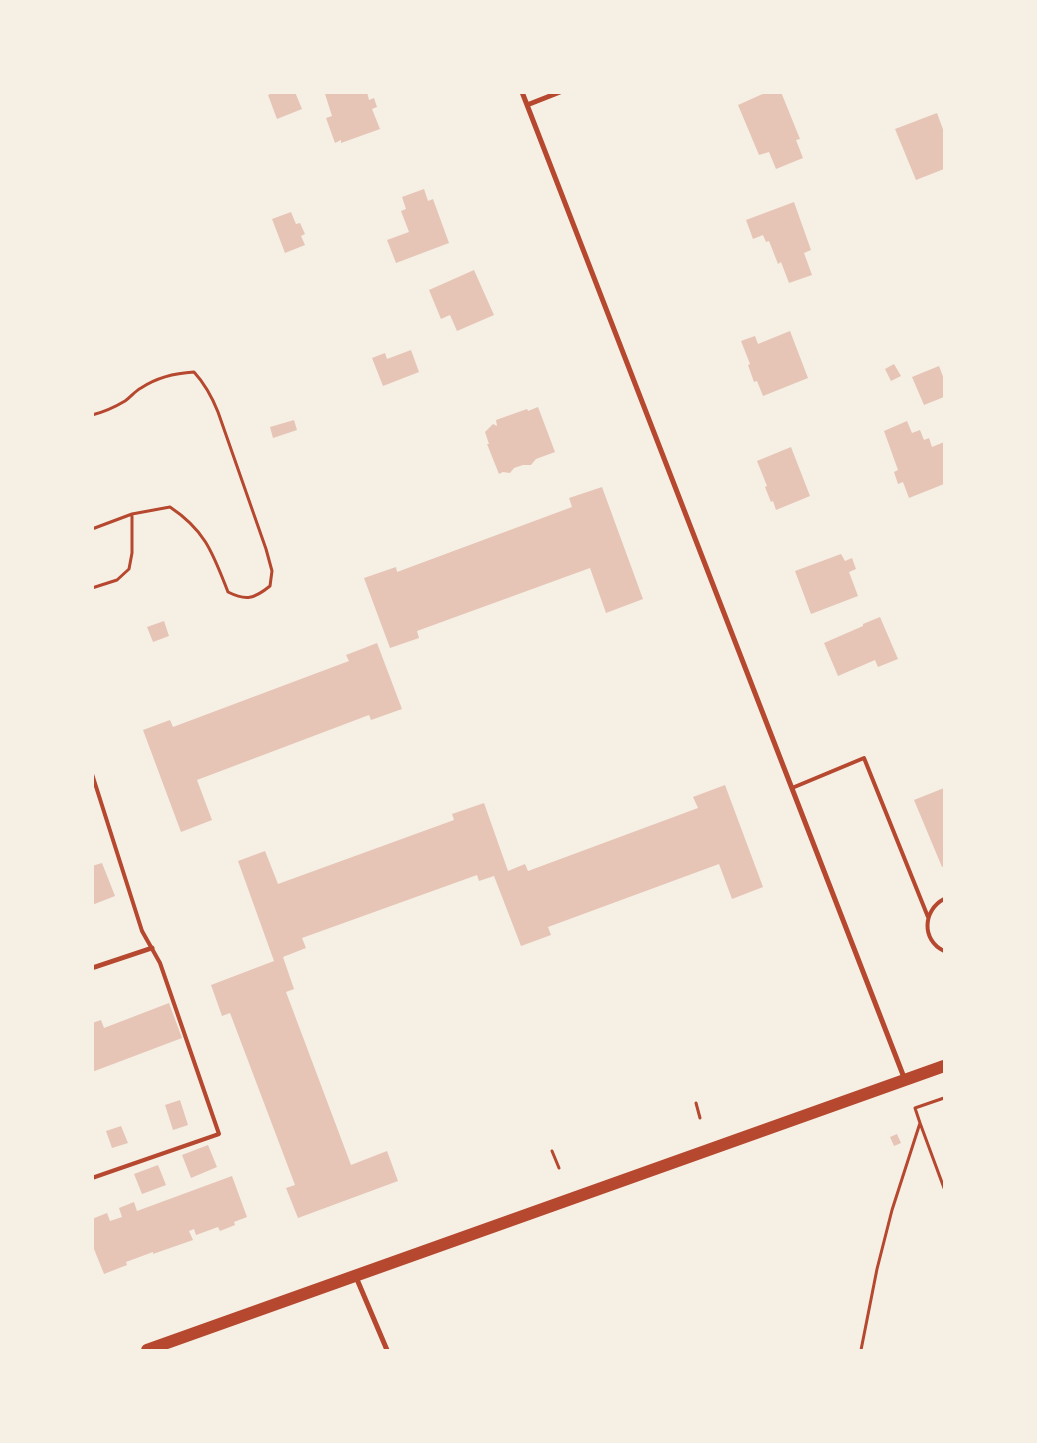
<!DOCTYPE html>
<html>
<head>
<meta charset="utf-8">
<style>
	body { margin:0 }
	#map { position:relative; width:1037px; height:1443px; overflow:hidden; background:#f6efe4; font-family:"Sofia Sans Condensed",sans-serif }
	canvas { display:block }
	.frame { position:absolute; inset:0; border:94px solid #f6efe4; pointer-events:none }
</style>
</head>
<body>
<div id="map">
<canvas width="1037" height="1443"></canvas>
<div class="frame"></div>
</div>
<script>
const context = document.querySelector('canvas').getContext('2d');
context.lineJoin = 'round';
function fillPath(path, color) { context.fillStyle = color; context.fill(path, 'evenodd'); }
function stroke(path, color, width, dash) { context.strokeStyle = color; context.lineWidth = width; context.lineCap = dash ? 'butt' : 'round'; context.setLineDash(dash || []); context.stroke(path); }
fillPath(new Path2D(`
	M275,92H295L302,109L277,119L268,95Z
	M328,92H367L369,100L374,98L377,107L372,109L380,129L341,143V140L335,143L326,118L332,116L325,94Z
	M767,92H781L800,139L796,140L803,158L776,169L769,152L759,155L738,105Z
	M937,113L944,132V169L916,180L895,129Z
	M424,189L428,201L433,199L449,243L396,263L387,240L409,232L401,211L406,209L402,197Z
	M794,202L811,250L804,253L812,275L789,283L781,262L778,264L769,241L766,242L763,235L753,239L746,220Z
	M291,212L296,224L300,223L305,234L301,236L305,245L285,253L272,219Z
	M474,270L494,315L457,331L450,315L441,319L429,290Z
	M790,331L808,378L763,396L757,381L754,382L748,365L750,364L741,341L755,336L758,344Z
	M411,350L419,372L383,386L372,358L385,353L387,359Z
	M894,364L901,376L891,381L885,369Z
	M939,366L944,379V397L924,405L912,377Z
	M538,407L555,452L536,459L531,465H523L514,468L510,473L503,472L499,474L487,444H489L485,432L493,424L497,426L496,420L527,409L528,411Z
	M294,420L297,430L273,438L270,427Z
	M907,421L912,433L920,430L924,440L929,438L932,447L944,442V470L943,471L944,484L909,498L903,482L898,484L894,472L898,470L884,431Z
	M791,447L810,496L776,510L773,501L771,502L765,487L767,486L757,461Z
	M602,487L643,599L606,613L590,568L417,631L419,638L390,648L364,578L396,567L397,572L572,507L569,498Z
	M841,554L845,561L852,558L856,569L849,572L858,596L811,614L795,571Z
	M880,617L898,659L878,667L875,660L838,676L824,643L863,626V624Z
	M164,621L169,636L153,642L147,627Z
	M377,643L402,709L371,720L369,715L197,780L212,820L181,832L143,730L170,720L173,727L349,661L346,655Z
	M725,785L763,887L732,899L719,864L548,927L551,935L521,946L494,876L479,881L477,875L302,938L306,948L283,957L294,989L286,992L351,1165L387,1151L398,1181L298,1218L286,1188L295,1185L230,1013L222,1016L211,985L274,961L238,861L265,851L278,884L454,820L452,814L484,803L508,871L525,864L528,871L698,808L693,797Z
	M944,788V866L942,867L914,800Z
	M102,863L115,896L92,905V866Z
	M169,1003L182,1038L92,1072V1023L101,1020L104,1028Z
	M180,1100L188,1125L173,1130L165,1105Z
	M121,1126L128,1143L112,1148L106,1131Z
	M897,1134L901,1143L894,1146L890,1137Z
	M208,1145L217,1167L191,1178L182,1155Z
	M158,1165L166,1185L142,1194L134,1174Z
	M232,1176L247,1217L234,1222L235,1225L220,1231L218,1227L196,1235L194,1229L189,1231L193,1240L153,1254V1252L126,1262L127,1265L104,1274L92,1244V1219L107,1213L110,1221L122,1217L119,1208L134,1202L137,1211Z`), '#e6c5b7');
stroke(new Path2D(`
	M92,415C104,412 115,407 125,401C131,397 135,391 141,388C156,378 176,373 194,372C205,384 212,397 218,412L266,549L272,571L270,586C254,599 246,601 228,592C213,554 206,531 170,507L132,514L92,529
	M92,588L117,580L129,569L132,553V514
	M696,1103L700,1118
	M920,1123L944,1188
	M552,1151L559,1168
	M861,1350L877,1269L892,1210L920,1123L915,1108L944,1098`), '#b5482f', 3);
stroke(new Path2D(`
	M92,774L142,931L160,963L219,1134L92,1178
	M792,788L864,758L928,917
	M944,899C923,910 921,940 944,951`), '#b5482f', 4);
stroke(new Path2D(`
	M522,92L905,1080
	M527,105L560,92
	M92,968L152,948
	M356,1277L387,1350`), '#b5482f', 5);
stroke(new Path2D(`
	M147,1350L944,1066`), '#b5482f', 12);
</script>
</body>
</html>
